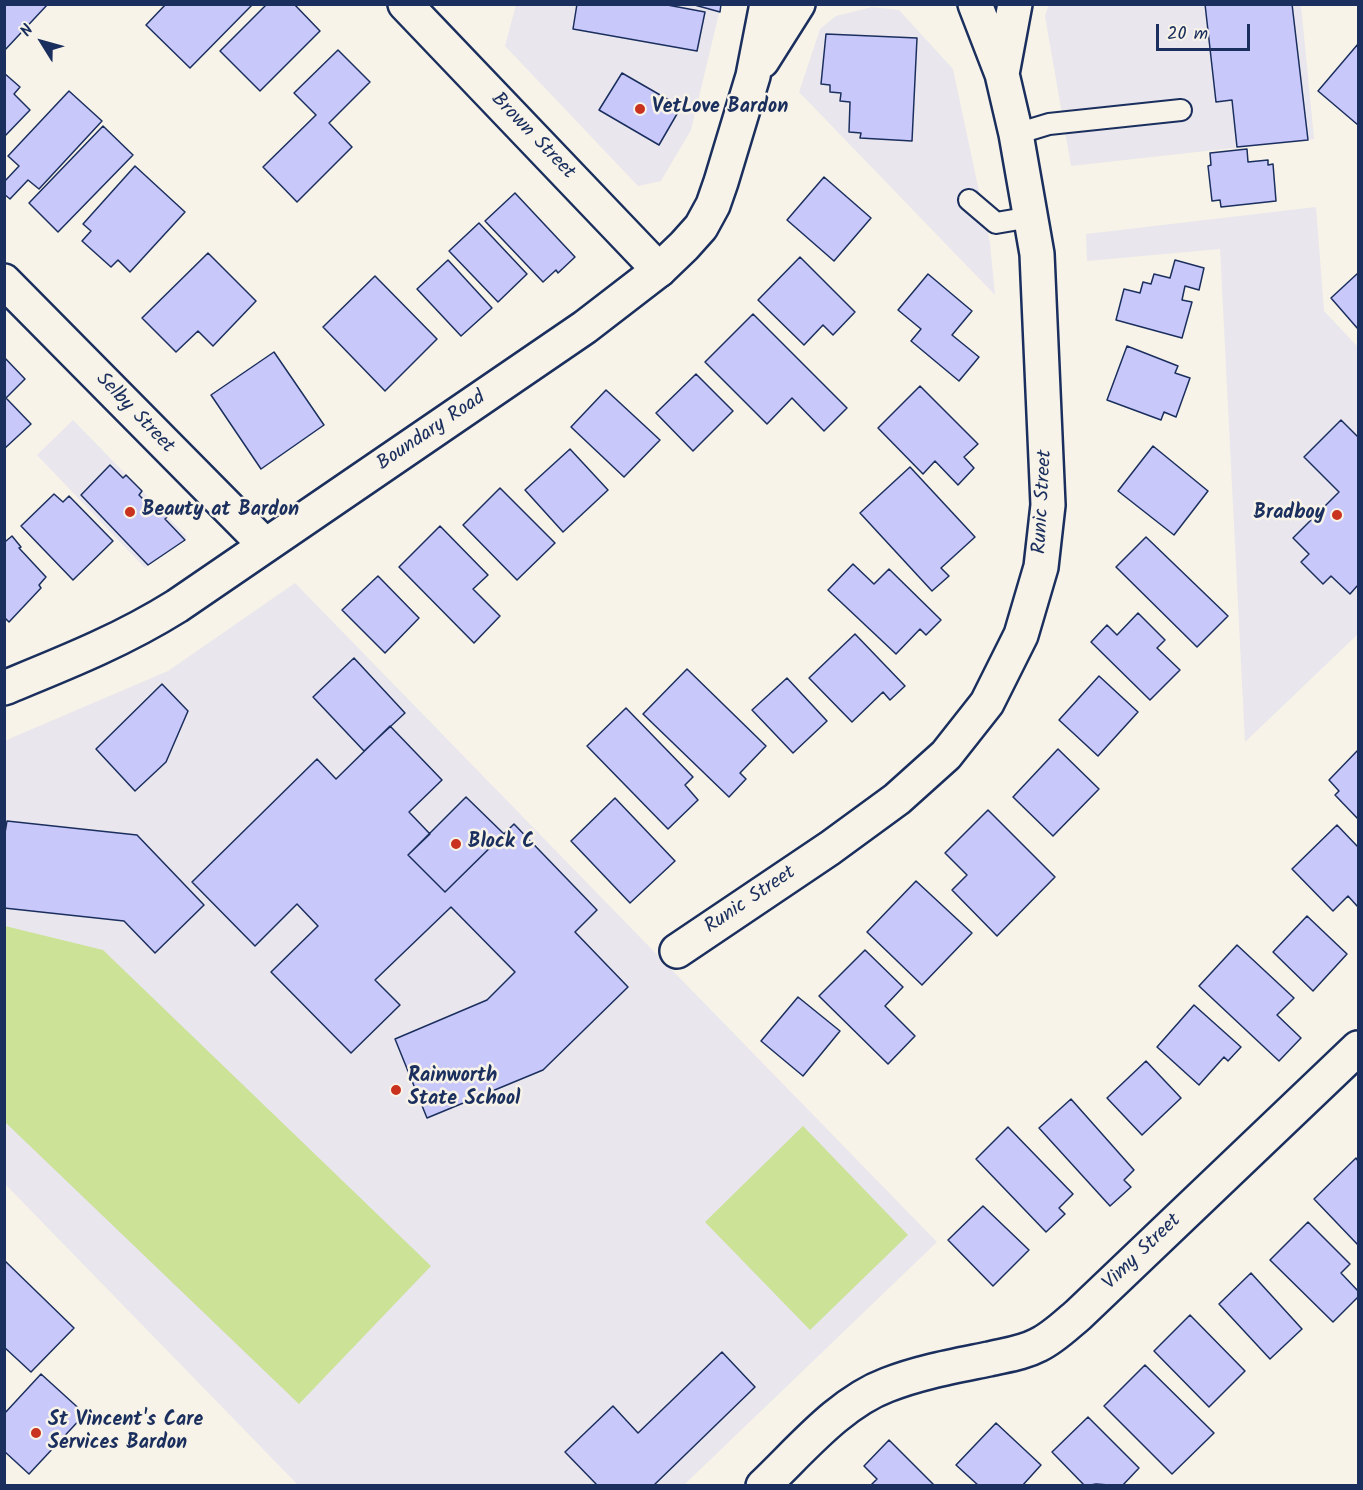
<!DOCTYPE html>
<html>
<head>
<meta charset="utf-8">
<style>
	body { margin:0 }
	#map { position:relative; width:1363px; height:1490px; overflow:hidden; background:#f7f3e8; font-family:Kalam,sans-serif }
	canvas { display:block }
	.frame { position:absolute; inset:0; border:6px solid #1b2f5e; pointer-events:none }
	.north { position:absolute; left:12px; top:12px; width:60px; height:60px; -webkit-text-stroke:4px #f7f3e8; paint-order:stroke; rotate:307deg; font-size:16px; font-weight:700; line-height:24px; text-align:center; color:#1b2f5e }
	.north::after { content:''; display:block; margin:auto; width:21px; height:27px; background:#1b2f5e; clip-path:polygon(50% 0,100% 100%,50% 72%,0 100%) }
	.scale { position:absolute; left:1156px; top:24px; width:94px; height:27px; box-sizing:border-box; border:3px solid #1b2f5e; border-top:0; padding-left:8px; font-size:18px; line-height:21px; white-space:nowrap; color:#1b2f5e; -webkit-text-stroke:4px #f7f3e8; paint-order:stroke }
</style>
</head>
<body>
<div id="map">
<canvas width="1363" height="1490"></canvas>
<div class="frame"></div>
<div class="north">N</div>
<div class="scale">20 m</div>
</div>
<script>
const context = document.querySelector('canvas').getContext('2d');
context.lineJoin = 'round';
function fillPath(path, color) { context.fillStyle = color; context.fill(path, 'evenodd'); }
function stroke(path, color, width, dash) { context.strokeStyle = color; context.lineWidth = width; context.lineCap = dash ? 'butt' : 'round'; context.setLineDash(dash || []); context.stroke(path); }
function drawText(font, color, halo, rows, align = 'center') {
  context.font = font + ' Kalam,sans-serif'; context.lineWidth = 5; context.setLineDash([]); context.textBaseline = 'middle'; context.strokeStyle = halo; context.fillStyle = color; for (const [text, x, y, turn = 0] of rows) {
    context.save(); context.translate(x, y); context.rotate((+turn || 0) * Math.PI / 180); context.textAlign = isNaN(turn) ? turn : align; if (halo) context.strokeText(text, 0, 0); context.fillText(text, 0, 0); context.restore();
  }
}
fillPath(new Path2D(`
	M1049,4L1301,5L1314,139L1071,166L1045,16Z
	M516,5H721L691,130L661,181L638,186L505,46Z
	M872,7L899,10L953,69L990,243L995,295L799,92L820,29L836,16Z
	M1316,207L1324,311L1358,347V634L1245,742L1220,249L1087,261L1086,234Z
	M73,420L187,537L145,568L37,455Z
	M295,583L937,1242L684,1485H298L5,1184L4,741L168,671Z`), '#e9e6ed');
fillPath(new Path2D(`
	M5,926L103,950L431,1266L299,1404L5,1122Z
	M803,1126L908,1235L810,1330L705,1222Z`), '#cce297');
const building = new Path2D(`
	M4,4H48L4,51Z
	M166,4H253L190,68L146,25Z
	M267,4H294L320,31L260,91L220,51Z
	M577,4H662L705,12L697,51L573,29Z
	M691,4H721L720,12Z
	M1205,4H1292L1308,140L1237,147L1232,100L1216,102Z
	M826,34L917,38L912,141L860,138L861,133L849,132L850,102L840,101L841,93L830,92V85L821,84Z
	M1358,44V125L1318,91Z
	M338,50L370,82L329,123L352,147L297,202L263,167L316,115L294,93Z
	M4,73L20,87L14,94L30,110L4,137Z
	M622,73L681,107L659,145L599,110Z
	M69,91L102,121L39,189L28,180L10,199L4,194V182L19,166L8,156Z
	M103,126L133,155L58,232L29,203Z
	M1247,149L1248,162L1268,160V165L1273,164L1276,201L1221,207L1220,200L1212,201L1208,166L1211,165L1210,153Z
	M135,166L185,212L130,272L118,260L111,267L82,241L91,231L83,224Z
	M824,177L871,218L834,261L787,220Z
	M515,193L575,257L558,273L556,270L543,282L485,221Z
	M479,223L527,274L498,302L449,251Z
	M208,253L256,301L213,346L198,331L176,352L142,318Z
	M800,257L855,312L833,335L823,325L804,345L758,300Z
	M448,260L492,308L461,336L417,289Z
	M1175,260L1204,268L1199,290L1185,286L1182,300L1192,302L1182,338L1116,320L1124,289L1140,293L1143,282L1151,284L1154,274L1170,278Z
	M1358,273V329L1331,298Z
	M928,274L972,311L952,335L979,357L959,381L911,341L921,329L898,310Z
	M375,276L437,339L385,391L323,327Z
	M753,314L847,408L824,431L792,398L767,424L705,362Z
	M1127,346L1178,366L1175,373L1190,378L1176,417L1164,412L1161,420L1107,400Z
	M274,352L324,425L261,469L211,395Z
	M4,357L25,379L6,398L31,424L4,449Z
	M696,374L733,411L693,451L656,413Z
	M920,386L978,444L964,457L974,468L958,485L935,461L923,474L878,428Z
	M606,390L660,440L624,477L571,427Z
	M1341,420L1358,437V585L1350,594L1331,576L1323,584L1301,562L1309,554L1293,538L1339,492L1304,457Z
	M1153,446L1208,491L1174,535L1118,491Z
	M570,449L608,490L563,532L525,490Z
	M110,465L123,478L126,475L142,491L139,495L151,507L154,504L167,517L165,519L185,540L148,565L81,495Z
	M910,467L975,537L941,568L949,576L932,591L860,513Z
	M500,488L555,543L517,580L463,525Z
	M54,494L63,502L69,496L113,541L73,580L21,526Z
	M440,526L488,575L473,589L500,616L474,643L399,567Z
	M12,536L21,547L19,548L46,577L39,585L41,588L9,622L4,617V539L6,541Z
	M1146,537L1228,616L1197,647L1116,567Z
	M853,564L874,584L889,569L941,620L926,635L920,629L896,654L828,590Z
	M378,576L419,618L385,653L342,610Z
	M1138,613L1165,640L1157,648L1180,670L1150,700L1091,642L1107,625L1117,635Z
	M855,634L905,686L890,700L883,692L852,722L809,678Z
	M354,658L405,713L364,751L313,697Z
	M687,669L766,746L740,773L746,779L729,797L643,714Z
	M1099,676L1138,712L1098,756L1059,720Z
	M787,678L827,721L793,753L752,710Z
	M162,684L188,711L166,762L135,791L96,749Z
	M626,708L693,777L685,785L698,800L668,829L587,746Z
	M390,726L442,780L409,812L430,834L408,855L445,892L514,824L597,910L575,932L628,987L543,1070L427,1118L395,1039L487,1000L515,972L451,907L375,980L400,1005L351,1053L271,972L318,926L297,904L255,946L192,882L317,759L336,779Z
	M1058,749L1099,789L1053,836L1013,797Z
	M1358,750V819L1335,795L1339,791L1329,780Z
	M466,797L504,834L445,892L408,855Z
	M615,798L675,861L630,903L571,841Z
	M988,810L1055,877L997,936L952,890L967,875L945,853Z
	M7,821L137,835L204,905L155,953L124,921L4,908V839Z
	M1337,825L1358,847V907L1348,896L1333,911L1292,869Z
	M916,881L972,933L922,985L867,932Z
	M1307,916L1347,954L1313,991L1273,952Z
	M1237,945L1294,998L1277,1015L1301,1038L1279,1061L1199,986Z
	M865,950L903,987L885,1006L915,1036L888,1064L819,996Z
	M798,997L840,1031L803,1076L761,1041Z
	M1194,1005L1241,1047L1228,1061L1224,1057L1199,1085L1157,1047Z
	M1146,1061L1181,1098L1142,1135L1107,1098Z
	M1071,1099L1134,1170L1124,1180L1131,1187L1110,1206L1039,1128Z
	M1008,1127L1073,1194L1059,1208L1065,1214L1046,1232L976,1159Z
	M1356,1158L1358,1161V1245L1314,1199Z
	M983,1206L1029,1250L993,1286L948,1240Z
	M1308,1222L1350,1264L1341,1273L1358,1291V1297L1333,1322L1270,1260Z
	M4,1260L74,1328L31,1372L4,1347Z
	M1251,1273L1302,1329L1270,1359L1219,1304Z
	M1190,1315L1245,1371L1209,1407L1154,1351Z
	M722,1352L755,1387L653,1486H598L565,1452L613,1406L638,1433Z
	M1145,1365L1214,1433L1172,1474L1104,1406Z
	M41,1374L85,1414L29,1474L4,1451V1414Z
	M1088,1417L1139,1468L1122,1486L1096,1484L1085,1486L1052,1452Z
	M996,1423L1041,1465L1022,1486H979L956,1465Z
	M889,1440L935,1486H870L877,1479L864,1466Z`);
fillPath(building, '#c8c8fa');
stroke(building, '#1b2f5e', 1.5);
const lane = new Path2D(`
	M1016,134L1049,124L1181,110
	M969,200L996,223L1031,217`);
const street = new Path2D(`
	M405,4L659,270
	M1002,74L1015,4
	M4,281L265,545
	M677,951L830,848L897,799L946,755L987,703L1021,635L1041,567L1048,505L1037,254L1016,134L1002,74L975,4`);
const secondary = new Path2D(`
	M762,61L798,4
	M4,688C65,663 121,641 177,606L585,327L659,270L684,246L701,227L713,205L721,182L753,76L767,4
	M763,1486C800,1451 839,1403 887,1385C920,1372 955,1366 989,1359C1006,1355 1023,1353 1038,1345C1053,1338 1066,1325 1078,1315L1358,1048`);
stroke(lane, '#1b2f5e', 24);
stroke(street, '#1b2f5e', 38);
stroke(secondary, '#1b2f5e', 38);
stroke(lane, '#f7f3e8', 20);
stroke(street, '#f7f3e8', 33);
stroke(secondary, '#f7f3e8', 33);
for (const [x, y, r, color] of [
	[640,109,6,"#c8321e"],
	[130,512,6,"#c8321e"],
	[1337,515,6,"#c8321e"],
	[456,844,6,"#c8321e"],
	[396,1090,6,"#c8321e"],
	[36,1433,6,"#c8321e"]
]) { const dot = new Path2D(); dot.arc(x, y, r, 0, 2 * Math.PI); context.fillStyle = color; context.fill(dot); stroke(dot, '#f7f3e8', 2); }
drawText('bold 20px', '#1b2f5e', '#f7f3e8', [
	["VetLove Bardon",652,109],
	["Beauty at Bardon",142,512],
	["Bradboy",1325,515,"right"],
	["Block C",468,844],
	["Rainworth",408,1078],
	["State School",408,1101],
	["St Vincent's Care",48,1422],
	["Services Bardon",48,1445]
], 'left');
drawText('20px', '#1b2f5e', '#f7f3e8', [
	["Brown Street",532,137,46],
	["Selby Street",134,414,46],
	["Boundary Road",432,432,-34],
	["Runic Street",1044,502,-87],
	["Runic Street",751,901,-34],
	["Vimy Street",1143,1253,-44]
]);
</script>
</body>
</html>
